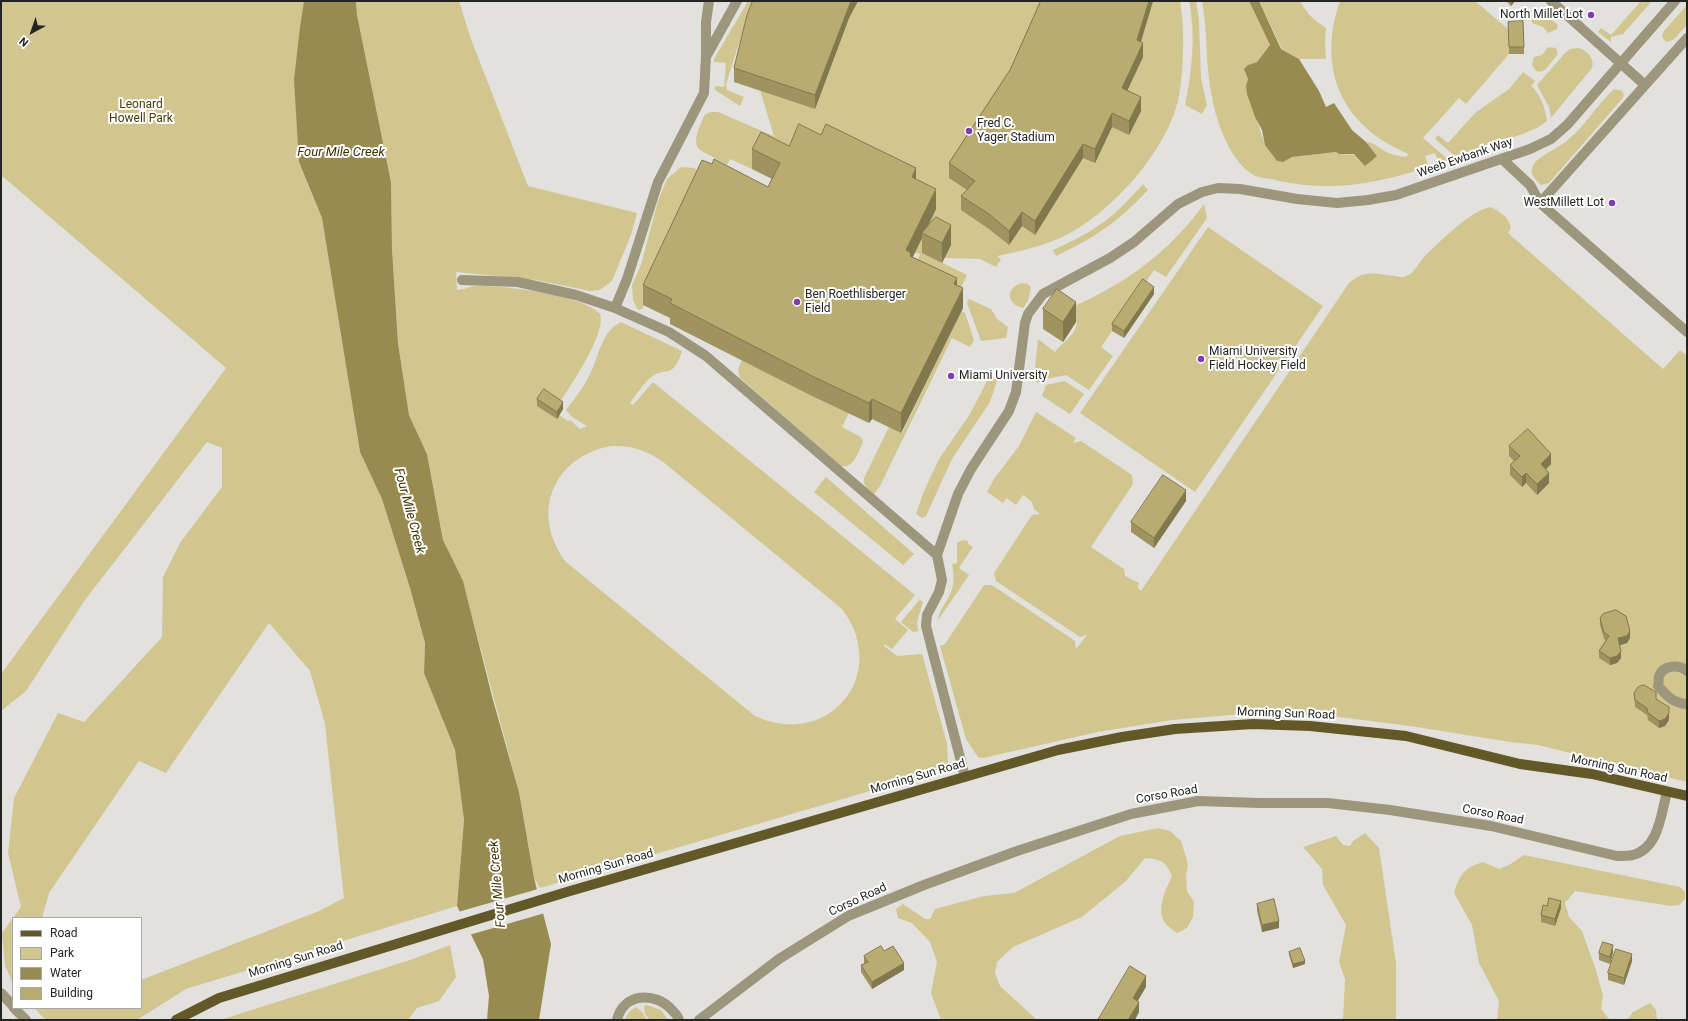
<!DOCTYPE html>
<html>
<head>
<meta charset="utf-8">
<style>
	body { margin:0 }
	#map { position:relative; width:1688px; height:1021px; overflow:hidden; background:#e2e1de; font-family:Roboto,sans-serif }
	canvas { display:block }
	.frame { position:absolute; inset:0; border:2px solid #242422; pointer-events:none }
	.legend { position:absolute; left:12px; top:917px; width:130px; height:92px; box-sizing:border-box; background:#fff; border:1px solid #a7a7a7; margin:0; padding:5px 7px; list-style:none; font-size:12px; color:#242422 }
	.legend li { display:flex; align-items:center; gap:8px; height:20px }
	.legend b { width:20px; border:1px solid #a7a7a7 }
	.north { position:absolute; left:12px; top:12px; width:40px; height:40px; -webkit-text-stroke:3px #fff; paint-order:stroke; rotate:220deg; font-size:11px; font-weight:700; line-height:16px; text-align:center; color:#242422 }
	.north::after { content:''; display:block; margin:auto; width:14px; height:18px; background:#242422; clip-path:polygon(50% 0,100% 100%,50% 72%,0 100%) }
</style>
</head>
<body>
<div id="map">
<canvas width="1688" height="1021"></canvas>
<div class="frame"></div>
<ul class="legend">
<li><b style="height:5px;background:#635828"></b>Road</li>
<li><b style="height:11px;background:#d2c690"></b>Park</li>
<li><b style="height:11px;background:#978b4f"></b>Water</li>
<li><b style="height:11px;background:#b9ac70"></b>Building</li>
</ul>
<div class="north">N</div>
</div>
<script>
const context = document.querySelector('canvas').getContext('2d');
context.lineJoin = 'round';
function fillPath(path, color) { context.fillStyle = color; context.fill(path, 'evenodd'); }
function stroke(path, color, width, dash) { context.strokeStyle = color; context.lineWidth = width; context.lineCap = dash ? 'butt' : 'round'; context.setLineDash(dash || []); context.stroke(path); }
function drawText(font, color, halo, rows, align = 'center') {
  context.font = font + ' Roboto,sans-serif'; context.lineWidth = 4; context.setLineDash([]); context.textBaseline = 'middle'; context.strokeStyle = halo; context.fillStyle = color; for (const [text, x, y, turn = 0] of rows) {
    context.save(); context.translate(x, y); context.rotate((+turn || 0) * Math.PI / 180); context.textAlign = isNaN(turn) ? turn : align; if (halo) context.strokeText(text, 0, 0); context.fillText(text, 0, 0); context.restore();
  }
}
fillPath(new Path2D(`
	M1,1H304L300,27L299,162L322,218L360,452L382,499L410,588L425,643L424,673L455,750L464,820L457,906L186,989L137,1020H46L34,1008H141V980L319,911L344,898L325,724L310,671L269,623L166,773L139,761L49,893L42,918H13L21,907L8,853L14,798L58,713L84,722L162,637L163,577L180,543L222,487V448L207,442L85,600L26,691L1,711V674L226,368L1,175Z
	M356,1H459L471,39L528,186L637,213L631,235L612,281L600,290L590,291L536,280L456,272L457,290C462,290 469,287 475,286C501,285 583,294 600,314C607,333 569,388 558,405L559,415L568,421L570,420L580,429L587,426L572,417L566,410C575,398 584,387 590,374C599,357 601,331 621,322L682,351C672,382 666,364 649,379C645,382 633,399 630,403L633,405L653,382L915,595L895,619L908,630L892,649L884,644V646L897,656L922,654L947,743L948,766L945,769L540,888L534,878L519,792L466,594L443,540L427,454L409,415L398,343L392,249L391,182L357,15ZM611,446C631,445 646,450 662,461L842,609C891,674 829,750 755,716L566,562C530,514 552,457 611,446Z
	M748,1H755L742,34L726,84L727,90L744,97L740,106L715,90V86L724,87L726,63L714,62V59Z
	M759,1H1180C1185,26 1184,76 1178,101C1165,154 1107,218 1058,239C1039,247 1017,252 997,256L1001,259L996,267L980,259L947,258L927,255L967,275L956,298L910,276L920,254L910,252L761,152L752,169L730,159L727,165L700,150C691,141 700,127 704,116C708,111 713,112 718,112L774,136L760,90L734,82L747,29Z
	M1189,1H1196L1199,20L1201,78L1207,105L1202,114L1185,105C1192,70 1196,36 1189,1Z
	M1202,1H1249L1270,45L1257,62L1248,65L1245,72L1248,79L1246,86L1263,139L1277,161L1283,162L1292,157L1336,152L1339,154L1377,156L1366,142C1374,142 1379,148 1386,152C1393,155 1399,156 1406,157L1409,154C1342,127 1316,69 1340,1H1475L1508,29L1509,54L1466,104L1459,98L1423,138L1449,160L1439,163L1435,153L1425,156L1429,167C1375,184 1331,193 1275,180C1266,178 1256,178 1249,172C1229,157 1216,121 1212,97C1205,65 1208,33 1202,1Z
	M1259,1H1300C1307,14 1314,20 1326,28L1325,41L1326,59H1299L1282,49Z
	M1641,1H1652L1623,34L1611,37V42L1598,32L1601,28L1611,35Z
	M1687,5V25L1673,40L1666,42L1662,37L1663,32Z
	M1538,9L1558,25L1557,29L1548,33L1543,27L1532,23L1531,11Z
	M1548,47L1556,48L1558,54L1545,70L1539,72L1535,70L1532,65L1534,57L1542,55Z
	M1579,48C1587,51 1595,58 1592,68L1551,118L1549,107L1537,85L1566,52L1570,49Z
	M1523,72L1535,81L1531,86C1541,94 1545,108 1547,121L1537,128L1525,133L1456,157L1435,139L1438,135L1448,143L1475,113L1509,89Z
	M1614,89L1622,91L1624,96L1622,99L1549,183L1541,185C1535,179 1528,173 1534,164C1538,157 1556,149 1564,143C1584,128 1596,106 1614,89Z
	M681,167L694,168L705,175L644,305L642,309L638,310L633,300L632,285L641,265L658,201L667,179Z
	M1143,184L1148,190C1118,222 1096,237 1056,256L1053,250C1071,242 1089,233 1105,221C1119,211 1131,197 1143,184Z
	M1204,204L1207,218L1166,277L1154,270L1101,347L1113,356L1089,390L1066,375L1046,379L1037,383L1034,378L1038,339L1055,352C1062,342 1076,336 1077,322L1066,310C1123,285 1167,255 1204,204Z
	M1491,207C1500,212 1509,217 1511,228L1508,233L1663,369L1680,350L1687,356V782L1538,745L1510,742L1410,726L1339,717L1288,714H1242L1172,720L1098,732L983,758L978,757L966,739L940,646L945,644L984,585H992L1075,641L1076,649L1087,635L1080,637L996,581L994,573L1032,515L1040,514L1034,509L1032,502L1023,495L1016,505L1006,498L1003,503L987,492L994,479L1019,446L1036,412L1076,438L1073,443L1081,441L1132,475L1133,484L1091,547L1124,569L1125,576L1139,583L1138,588L1141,591L1349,283C1364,269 1376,274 1395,276C1399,277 1402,278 1407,276C1414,273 1418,264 1423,258C1437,244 1472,209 1491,207Z
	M1208,227L1323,306L1195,492L1080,413Z
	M1022,283L1028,284L1031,287L1028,301L1023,308C1006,304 1005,288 1022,283Z
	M969,299L991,309L997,319L1008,327L1006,338L981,341L967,303Z
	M961,311L965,313L974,340L970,347L952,338L880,486L874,494C868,490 863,486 864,478L889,427L902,433Z
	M742,360L835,407L851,409L842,427L861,437L863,442C858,452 854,469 841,466L740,378L738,369Z
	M990,375L995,376L997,381L990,402L952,459L926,516L922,518L916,514L924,491L939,459L970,414Z
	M1065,381L1084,394L1070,414L1042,396L1046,385Z
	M826,477L914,554L903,565L814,492Z
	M963,540L968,541V544L973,547L959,568L969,575L938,620C939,610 945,605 949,596C955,586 954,575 952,564L957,563V543Z
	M920,599L923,602L917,622L918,631L913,632L901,622Z
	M1158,828L1170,831L1181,841L1188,864L1186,876L1187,891L1194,902L1193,917L1187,928L1177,933C1174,931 1170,928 1167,925C1154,912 1166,889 1172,876C1166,861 1160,859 1145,858L1126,881L1082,917L1013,947L997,962L995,973L1000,986L1037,1020H941L931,993L937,962L930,942L912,923L898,918L896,909L903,904L925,919H930L935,909L984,896L1014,893L1120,836Z
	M1365,833L1379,848L1396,963V1020H1343L1345,979L1339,962L1346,925L1323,885L1322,869L1303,847L1336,836L1343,845L1350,846L1353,841Z
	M1524,855L1680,887L1685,892V899L1679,905L1671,906L1575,891L1565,903L1569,917L1582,931L1596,970L1603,996L1601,1009L1610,1020H1497L1499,1001L1479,963L1472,925L1454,893C1460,874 1464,868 1483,862L1499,869L1509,865Z
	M13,918V984L5,965L2,933Z
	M450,945L456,977L439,1001L417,1008L408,1020H220L410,960Z
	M1650,1003L1656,1010L1657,1020H1627L1633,1012Z
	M647,1005L661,1010L668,1020H650L645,1014L644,1006Z
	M636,1007L642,1012L647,1020H624L630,1011Z`), '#d2c690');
fillPath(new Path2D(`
	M304,1H356L357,15L391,182L392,249L398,343L409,415L427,454L443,540L463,581L493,700L519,792L534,878L551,944L539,1020H487L489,996L483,959L457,906L464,820L455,750L424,673L425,643L410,588L382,499L360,452L322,218L299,162L294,80L300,27Z
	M1249,1H1259L1281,49L1299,59L1319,91L1326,107L1334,103L1352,130L1366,142L1377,156L1365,166L1354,154H1339L1336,152L1292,157L1283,162L1277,161L1265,145L1262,130L1255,117L1247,94L1246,86L1248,79L1244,69L1248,65L1257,62L1270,45Z`), '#978b4f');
fillPath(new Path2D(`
	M538,889L545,913L469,935L458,912Z`), '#e2e1de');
stroke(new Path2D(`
	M1551,1L1645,85
	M707,55L737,1
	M1502,159L1530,185L1540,203L1687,332
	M1540,203L1687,38
	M462,280L518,282L576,295L615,308L669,332L706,356L937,555
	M615,308L627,279L658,182L704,93L706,56V22L709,1
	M1687,671C1679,664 1663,665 1659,676C1658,679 1659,683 1658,686C1667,696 1673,703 1687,704
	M965,777L926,626L927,615L939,592L942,580L937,555L958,494L971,469L1009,411L1016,392L1025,323L1028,314L1043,294L1110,258L1134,242L1178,204L1202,192L1218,188L1240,189L1297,199L1337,203L1368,200L1396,195L1530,149L1551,139L1567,125L1675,1
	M1,993L13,1006
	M14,1008L26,1020
	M617,1020C623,993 655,991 672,1010C675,1013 678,1016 679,1020
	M699,1020L779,959L848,916L924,885L1017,851L1131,814L1198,801L1260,803H1328L1390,810L1491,826L1617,856C1622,856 1628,856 1633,855C1659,848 1661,814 1667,792`), '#9c967d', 10);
stroke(new Path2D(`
	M176,1020L219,998L570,891L1058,750L1122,737L1175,729L1253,724L1310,726L1406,736L1520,764L1592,774L1687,796`), '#635828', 10);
fillPath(new Path2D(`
	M753,1H858L849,18L815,109L734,82V68Z
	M1041,1H1153L1141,42L1143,57L1127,90L1141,111L1129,135L1112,127L1095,163L1083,158L1035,235L1022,226L1009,245L989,229L961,210V196L967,190L949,178V163L1010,70Z
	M1506,1H1515L1511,6Z
	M1508,22L1524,47V54H1509Z
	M821,135L916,180L936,209L927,228L951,245L942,263L922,253V238L913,257L957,285L963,308L901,433L872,419L869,423L812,396L670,324V318L643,305V285L712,164L768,187L772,179L752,169V149L789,146Z
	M1154,294L1124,338L1112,331V324Z
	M1043,309L1076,322L1063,342L1043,329Z
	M537,399L563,409L557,419L537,406Z
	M1509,446L1551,464L1546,469L1549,483L1537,495L1526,483L1522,487L1510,475V465L1514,461L1509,456Z
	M1186,501L1154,548L1131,532V522Z
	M1600,618L1630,638L1627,643L1619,645L1621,658L1617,663L1610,665L1599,658V651L1606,641L1604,639L1600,625Z
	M1634,693L1656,699L1669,720L1665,726L1659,728L1648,720L1647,715L1635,707Z
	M1257,904L1279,928L1262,932L1257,911Z
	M1561,908L1555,926L1541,922V915Z
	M884,951L904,970L872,989L861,972V965L864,964V956Z
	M1289,952L1305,964L1293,968L1289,955Z
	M1613,952L1610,964L1599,960V953Z
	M1632,961L1624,985L1608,980V973Z`), '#9f9460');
fillPath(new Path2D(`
	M851,1H858L849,18L815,109V95Z
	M1149,1H1153L1137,54V40Z
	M1512,1H1515L1511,6V2Z
	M1143,43V57L1122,102V88Z
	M1141,97V111L1129,135V121Z
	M1112,113V127L1095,163V149Z
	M1083,144V158L1035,235V221Z
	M916,168V188L912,177Z
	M936,189V209L924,234L922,233V238L911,260L906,250Z
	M1022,212V226L1009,245V231Z
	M951,225V245L942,263V243Z
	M957,278V299L954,284Z
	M1154,287V294L1124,338V331Z
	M963,288V308L901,433V413Z
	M1076,302V322L1063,342V322Z
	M872,399V419L869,423V403Z
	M563,402V409L557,419V412Z
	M1551,454V464L1541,474V464Z
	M1526,473V483L1522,487V477Z
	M1549,473V483L1537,495V484Z
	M1186,490V501L1154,548V538Z
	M1630,631V638L1627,643L1618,646V638Z
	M1621,651V658L1617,663L1610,665V658Z
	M1669,713V720L1665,726L1659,728V721Z
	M1561,901V908L1555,926V919Z
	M1279,921V928L1262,932V925Z
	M1613,945V952L1610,964V957Z
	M1632,954V961L1624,985V978Z
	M1305,961V964L1293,968V964Z
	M904,963V970L872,989V982Z
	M1146,976V987L1133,1009V998Z
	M1139,1002V1012L1135,1020H1128Z`), '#82784e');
const building = new Path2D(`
	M753,1H851L815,95L734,68L747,15Z
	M1041,1H1149L1137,40L1143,43L1122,88L1141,97L1129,121L1112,113L1095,149L1083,144L1035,221L1022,212L1009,231L989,214L961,196L975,181L949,163L1010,70Z
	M1523,21L1524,47H1509L1508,22Z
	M799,124L821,135L826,124L916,168L912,177L936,189L906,250L911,253L910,256L957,278L954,284L963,288L901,413L872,399L869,403L812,376L670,303L672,299L643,285L702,160L712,164L714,159L768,187L780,163L752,149L761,132L789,146Z
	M936,217L951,225L942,243L922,233Z
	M1143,279L1154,287L1124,331L1112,324Z
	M1057,289L1076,302L1063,322L1043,309Z
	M544,389L563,402L557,412L537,399Z
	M1528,429L1551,454L1541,464L1549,473L1537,484L1526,473L1522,477L1510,465L1520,456L1509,446Z
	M1163,475L1186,490L1154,538L1131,522Z
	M1616,610L1626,616L1630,631L1627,636L1618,638L1621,651L1617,656L1610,658L1599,651L1609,636L1604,632L1600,618L1603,614Z
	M1644,685L1656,692V699L1669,707V713L1665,719L1659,721L1648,713L1647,708L1635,700L1634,693L1638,687Z
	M1549,898L1561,901L1555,919L1541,915L1543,905L1547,906Z
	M1274,899L1279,921L1262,925L1257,904Z
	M1603,942L1613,945L1610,957L1599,953Z
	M881,946L884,951L893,946L904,963L872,982L861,965L868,962L864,956Z
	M1300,948L1305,961L1293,964L1289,952Z
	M1616,949L1632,954L1624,978L1608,973Z
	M1130,966L1146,976L1133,998L1139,1002L1128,1020H1098Z`);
fillPath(building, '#b9ac70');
stroke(building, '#82784e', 1);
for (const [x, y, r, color] of [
	[1591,15,4,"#813eb3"],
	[969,131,4,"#813eb3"],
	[1612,203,4,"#813eb3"],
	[797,302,4,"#813eb3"],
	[1201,359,4,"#813eb3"],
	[951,376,4,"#813eb3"]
]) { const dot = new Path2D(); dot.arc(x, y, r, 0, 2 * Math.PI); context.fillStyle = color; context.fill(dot); stroke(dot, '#fff', 1.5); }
drawText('12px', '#242422', '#fff', [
	["North Millet Lot",1583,15,"right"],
	["Fred C.",977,124],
	["Yager Stadium",977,138],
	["WestMillett Lot",1604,203,"right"],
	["Ben Roethlisberger",805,295],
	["Field",805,309],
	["Miami University",1209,352],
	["Field Hockey Field",1209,366],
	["Miami University",959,376]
], 'left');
drawText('12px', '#443b09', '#fff', [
	["Leonard",141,105],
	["Howell Park",141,119]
]);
drawText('12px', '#242422', '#fff', [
	["Weeb Ewbank Way",1465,158,-19],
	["Morning Sun Road",1286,714,2],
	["Morning Sun Road",1619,769,12],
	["Morning Sun Road",918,777,-16],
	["Corso Road",1167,795,-10],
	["Corso Road",1493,815,11],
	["Morning Sun Road",606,867,-16],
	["Corso Road",858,900,-25],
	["Morning Sun Road",296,960,-17]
]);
drawText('italic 13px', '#3d3300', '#fff', [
	["Four Mile Creek",341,153],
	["Four Mile Creek",409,511,75],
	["Four Mile Creek",498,884,-95]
]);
</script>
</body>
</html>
